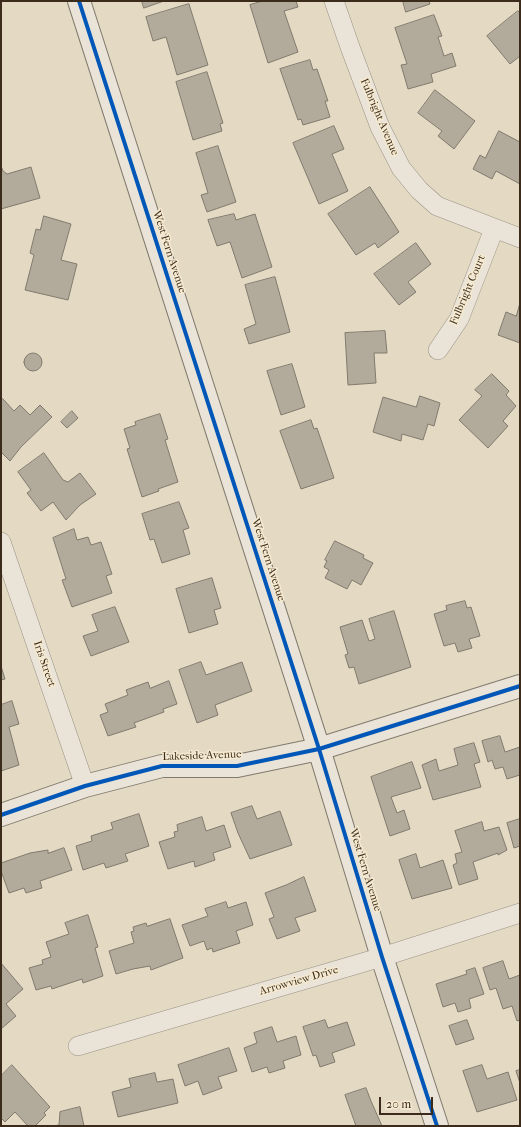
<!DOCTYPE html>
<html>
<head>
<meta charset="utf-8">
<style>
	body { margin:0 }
	#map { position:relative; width:521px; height:1127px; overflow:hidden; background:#e4dac4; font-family:"IM FELL French Canon",serif }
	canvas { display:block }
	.frame { position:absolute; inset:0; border:2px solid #3a2b1b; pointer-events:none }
	.scale { position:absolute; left:379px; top:1097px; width:54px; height:18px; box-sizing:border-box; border:2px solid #3a2b1b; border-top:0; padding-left:5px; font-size:12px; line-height:14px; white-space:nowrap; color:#3a2b1b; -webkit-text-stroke:3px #f6ead0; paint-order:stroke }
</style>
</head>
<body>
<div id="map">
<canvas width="521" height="1127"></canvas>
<div class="frame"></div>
<div class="scale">20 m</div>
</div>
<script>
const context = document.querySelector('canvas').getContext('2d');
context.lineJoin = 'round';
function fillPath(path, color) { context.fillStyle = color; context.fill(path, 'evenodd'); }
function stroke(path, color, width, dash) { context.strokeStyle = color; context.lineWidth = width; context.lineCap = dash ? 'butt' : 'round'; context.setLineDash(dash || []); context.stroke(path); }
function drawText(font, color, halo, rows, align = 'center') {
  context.font = font + ' "IM FELL French Canon",serif'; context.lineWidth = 3; context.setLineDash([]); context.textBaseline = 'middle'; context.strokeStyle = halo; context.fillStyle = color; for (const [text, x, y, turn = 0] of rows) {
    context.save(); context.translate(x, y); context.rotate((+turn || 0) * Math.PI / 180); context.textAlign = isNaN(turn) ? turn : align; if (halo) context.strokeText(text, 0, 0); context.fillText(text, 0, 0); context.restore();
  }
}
const building = new Path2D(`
	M142,1H164L144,8Z
	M263,1H296L298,7L284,11L298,52L268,63L250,5Z
	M403,1H429L430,4L406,12Z
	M189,4L208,65L177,75L166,37L153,41L146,17Z
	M518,11L520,13V56L510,64L487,36Z
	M434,15L442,36L438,37L444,56L452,53L456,66L431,74L433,82L408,89L401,65L407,64L395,28Z
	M310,60L313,70L317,69L328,101H325L330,117L303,125L301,119L298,120L280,69Z
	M207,72L223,123L220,124L222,131L193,140L176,82Z
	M435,90L475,121L454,149L438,136L442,131L418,113Z
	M334,126L344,149L332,154L348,191L319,204L293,143Z
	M499,131L520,142V184L496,171L492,179L473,169L480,155L485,158Z
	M218,146L236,202L207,212L201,195L208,193L196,153Z
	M1,166L3,171L7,174L31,167L40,198L1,209Z
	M370,187L399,232L378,248L375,243L356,255L328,214Z
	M234,214L236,220L255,214L272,267L242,278L230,242L217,246L208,220Z
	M44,216L71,224L61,260L77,264L68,300L25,290L34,255L30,253L36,229L40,230Z
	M416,243L431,264L408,282L416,292L399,305L374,274Z
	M275,277L290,332L249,344L244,329L256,324L245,285Z
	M520,303V343L498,335L506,312L516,316Z
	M385,331L387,353H374L376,383L348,385L345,333Z
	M24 362a9 9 0 1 1 18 0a9 9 0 1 1-18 0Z
	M292,364L305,407L281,415L267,371Z
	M492,374L509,391L506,395L516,406L503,421L508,426L488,448L459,420L482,396L475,390Z
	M420,396L440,403L434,426L428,424L423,440L402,434L401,441L373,432L383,397L416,407Z
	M3,399L14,411L20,405L30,415L40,405L52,417L21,447L10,461L1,452V400Z
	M72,411L78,418L67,428L61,422Z
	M160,414L168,439L165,440L178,482L158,489L159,491L142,497L127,449L130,448L124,429L136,425L135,422Z
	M311,420L314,429L317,428L334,478L301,489L280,431Z
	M44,453L63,480L68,482L80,473L96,494L80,505L66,520L53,502L41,511L27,493L31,490L18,472Z
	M179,502L189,528L183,530L190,554L162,563L154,539L150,540L142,514Z
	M74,529L77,540L88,537L91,545L101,542L112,574L106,576L112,593L72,607L62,580L66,579L53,538Z
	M335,541L364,555L363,558L373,563L361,585L352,580L347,589L325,578L329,570L324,567L327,561L325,560Z
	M212,578L221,608L214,610L218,624L189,633L176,589Z
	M465,601L467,608L471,607L480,636L469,639L472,648L458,652L455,643L444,646L434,614L447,610L446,606Z
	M115,607L129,642L91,656L83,636L98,631L92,615Z
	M394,611L411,667L359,684L354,667L349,668L345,655L348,654L340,627L362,620L369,641L375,639L369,619Z
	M201,662L206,675L242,662L252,691L215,705L218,715L197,723L179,670Z
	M1,666L5,679L1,680Z
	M169,681L177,704L163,709L164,712L134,723L136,727L108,736L100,715L108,712L105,704L128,695L126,690L148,682L150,688Z
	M12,701L19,724L9,727L19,765L1,771V705Z
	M500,736L505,752L520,747V775L507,779L503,767L495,769L492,760L488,762L482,741Z
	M474,743L480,762L474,764L481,787L433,800L422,765L436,759L439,771L458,765L454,749Z
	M412,762L421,788L391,797L397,813L404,810L410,829L390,836L371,777Z
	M252,806L257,819L280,811L292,845L250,859L238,833L231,813Z
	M139,814L149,846L125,854L128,861L106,868L104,863L83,870L76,846L92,841L91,836L113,829L111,823Z
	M202,817L206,831L224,825L231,847L213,853L215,860L195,867L194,861L168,869L159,842L175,837L174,832L178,831L177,825Z
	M520,819V846L514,848L507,823Z
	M482,822L484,831L499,827L507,850L498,855V853L473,862L478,879L459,885L453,865L457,863L455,854L462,852L455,831Z
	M64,848L72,870L40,881L42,888L26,893L24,888L9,893L1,871V863L30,853L48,850V853Z
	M416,854L420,868L443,860L452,888L412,899L399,860Z
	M304,877L316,911L295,918L300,931L277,939L269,919L274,917L265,893L286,885Z
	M226,902L228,908L246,902L253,925L236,931L240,943L213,952L212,948L207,950L204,941L190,946L182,925L208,916L205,909Z
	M88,915L98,947L95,948L103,976L83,983L82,979L52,989L51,986L36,990L29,968L43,964L42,960L51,957L46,942L69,934L65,923Z
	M170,919L183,958L151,970L150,966L133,969L116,974L109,951L134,943L131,932L134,931L133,927L146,923L147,926Z
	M503,961L509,979L520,975V1020L517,1021L512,1006L503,1009L496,988L490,990L483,968Z
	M1,963L23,989L6,1004L16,1016L1,1029Z
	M475,968L484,994L469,999L471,1008L458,1012L455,1003L443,1007L436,984L467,974L466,971Z
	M325,1020L328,1028L347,1022L355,1045L332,1053L335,1062L320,1067L316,1055L313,1056L303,1027Z
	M467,1020L474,1039L456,1045L449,1026Z
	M272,1027L277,1042L296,1036L301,1055L283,1061L285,1068L269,1073L267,1067L252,1072L244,1048L257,1043L254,1033Z
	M229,1048L237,1071L218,1077L222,1088L203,1095L198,1081L185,1086L178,1065Z
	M12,1065L50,1107L44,1113L46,1115L35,1126H28L15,1112L5,1122L1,1118V1076Z
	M482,1065L487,1079L508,1072L517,1100L477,1112L463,1071Z
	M520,1070V1083L516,1071Z
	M155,1073L157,1082L173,1079L178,1103L118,1117L112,1092L131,1087L129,1079Z
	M366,1088L371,1101L382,1126H356L345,1095Z
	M80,1107L84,1126H52L59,1125L60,1112Z`);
fillPath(building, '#b2ab9c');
stroke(building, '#817a6d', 1);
const street = new Path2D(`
	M334,1L350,47L380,127L401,168L419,190L437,206L520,238
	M438,350L459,319L494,229
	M1,542L85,786
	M78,1046L382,957L520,913`);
const secondary = new Path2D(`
	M79,1L319,749L382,957L437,1126
	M1,815L85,786L162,766H237L319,749L520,686`);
stroke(street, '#999183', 20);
stroke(secondary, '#817a6d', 24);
stroke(street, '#e9e3d8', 19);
stroke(secondary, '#e9e3d8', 22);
stroke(new Path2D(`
	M79,1L319,749L382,957L437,1126
	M1,815L85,786L162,766H237L319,749L520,686`), '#0057b8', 4);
drawText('11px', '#3a2b1b', '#f6ead0', [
	["Fulbright Avenue",379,117,67],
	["West Fern Avenue",169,252,72],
	["Fulbright Court",468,290,-67],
	["West Fern Avenue",268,560,72],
	["Iris Street",44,664,71],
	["Lakeside Avenue",202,756,-2],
	["West Fern Avenue",365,870,73],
	["Arrowview Drive",299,981,-16]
]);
</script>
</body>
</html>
